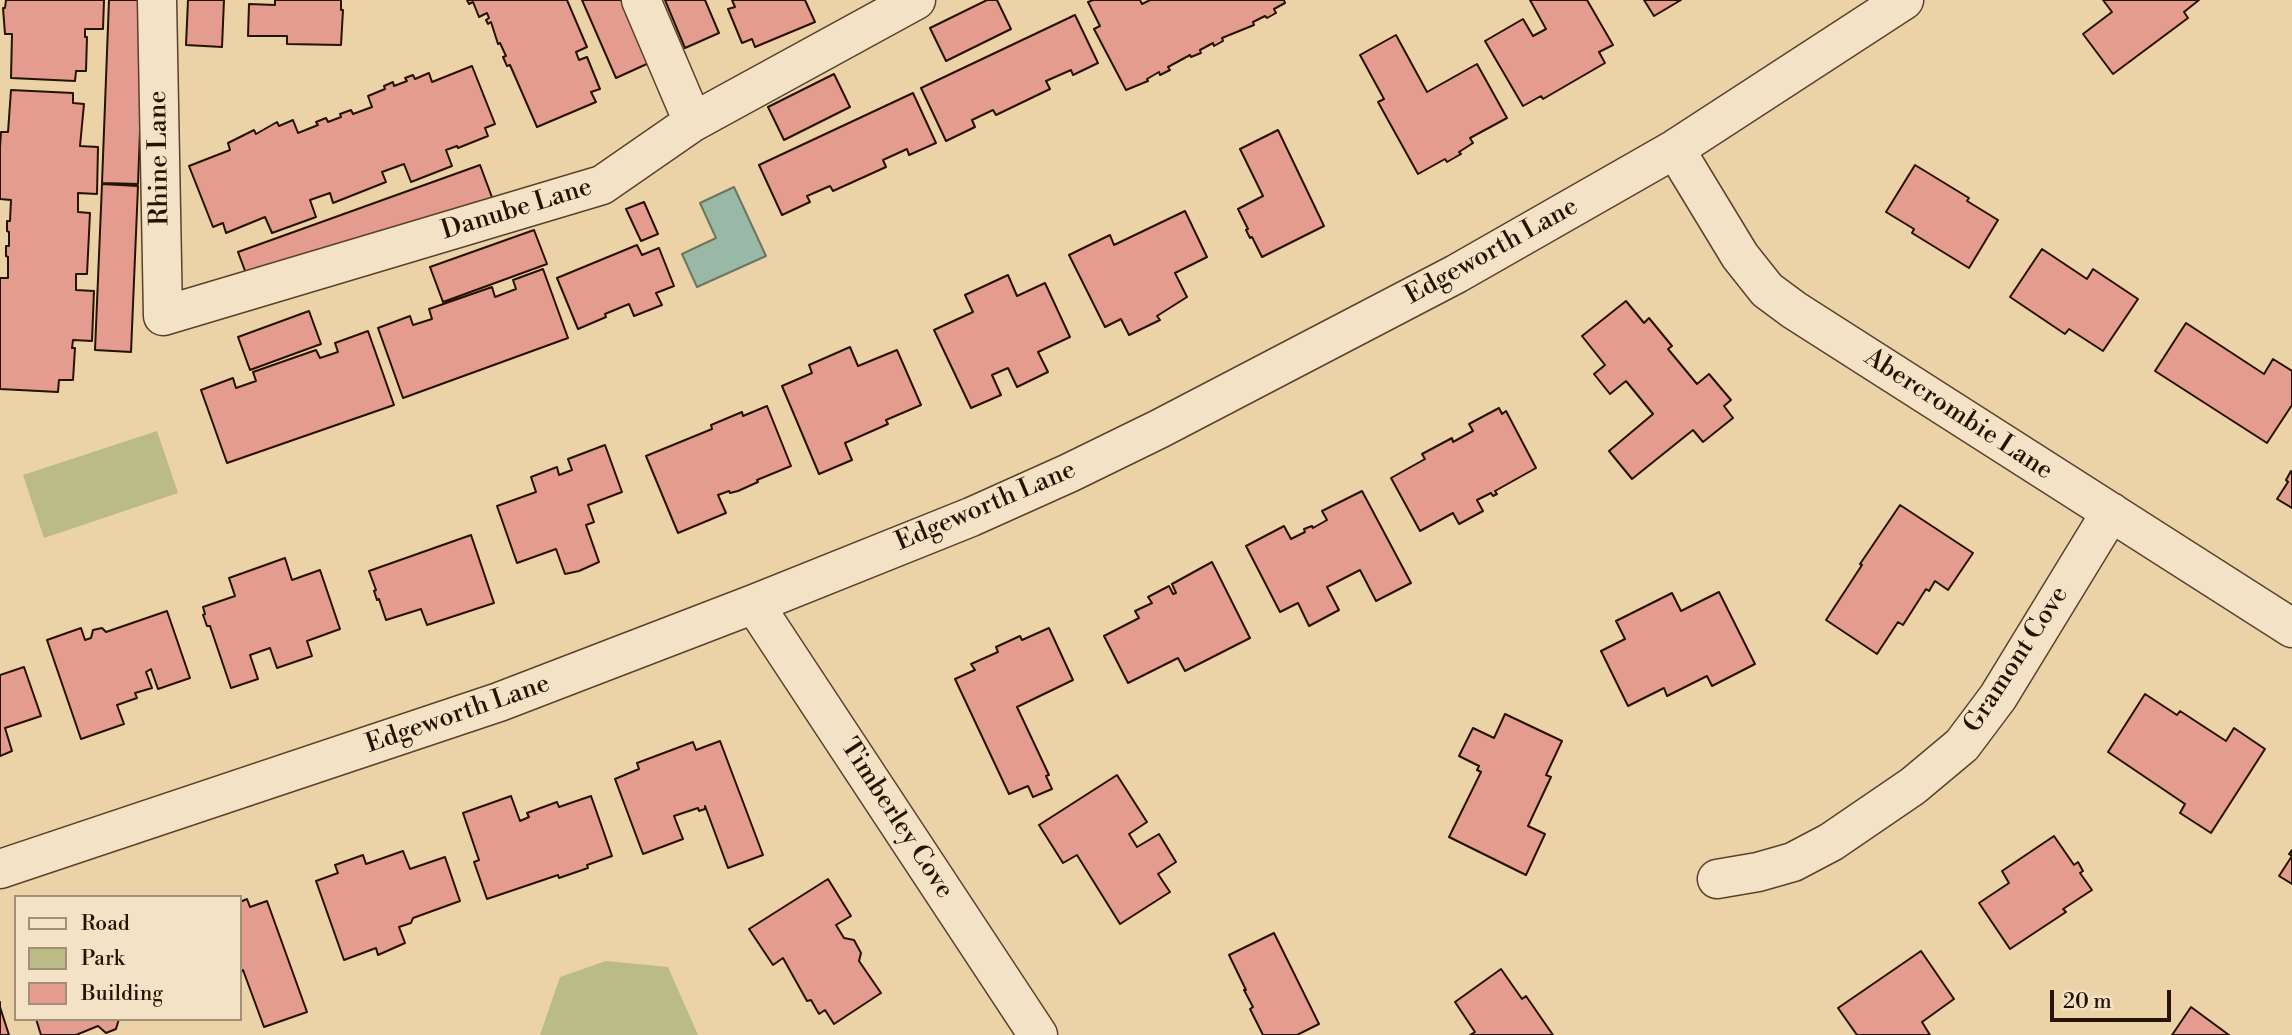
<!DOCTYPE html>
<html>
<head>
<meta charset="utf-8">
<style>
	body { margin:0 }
	#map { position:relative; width:2292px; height:1035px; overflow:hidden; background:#ecd2a7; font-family:"Libre Bodoni",serif }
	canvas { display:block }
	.legend { position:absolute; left:14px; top:895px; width:228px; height:126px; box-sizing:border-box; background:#f3e2c6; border:2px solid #a18f77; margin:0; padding:9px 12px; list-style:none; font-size:21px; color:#261200 }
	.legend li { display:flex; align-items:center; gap:14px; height:35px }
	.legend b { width:35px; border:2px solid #a18f77 }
	.scale { position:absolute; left:2050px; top:990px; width:121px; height:32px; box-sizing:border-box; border:4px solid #261200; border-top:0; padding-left:9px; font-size:21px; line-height:24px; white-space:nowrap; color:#261200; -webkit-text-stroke:5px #f3e2c6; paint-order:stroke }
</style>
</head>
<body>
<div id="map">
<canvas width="2292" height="1035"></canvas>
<ul class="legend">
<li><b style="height:9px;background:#f3e2c6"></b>Road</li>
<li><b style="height:19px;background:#bbbb85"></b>Park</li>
<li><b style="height:19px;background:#e39c8d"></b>Building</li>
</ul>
<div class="scale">20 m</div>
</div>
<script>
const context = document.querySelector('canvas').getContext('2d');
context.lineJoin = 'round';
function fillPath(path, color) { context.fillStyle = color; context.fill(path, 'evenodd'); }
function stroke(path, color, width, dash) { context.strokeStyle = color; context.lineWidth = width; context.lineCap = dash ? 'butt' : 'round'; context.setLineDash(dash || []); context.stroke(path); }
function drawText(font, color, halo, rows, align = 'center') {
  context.font = font + ' "Libre Bodoni",serif'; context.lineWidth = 5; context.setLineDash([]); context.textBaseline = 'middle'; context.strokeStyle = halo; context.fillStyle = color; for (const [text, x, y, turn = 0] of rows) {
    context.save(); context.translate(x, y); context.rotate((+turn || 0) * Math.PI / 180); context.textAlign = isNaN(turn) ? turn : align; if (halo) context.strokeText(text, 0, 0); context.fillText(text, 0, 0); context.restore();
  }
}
fillPath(new Path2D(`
	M157,431L178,493L44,538L23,475Z
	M606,961L668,967L698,1035H540L560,977Z`), '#bbbb85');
const water = new Path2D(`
	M734,187L766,256L697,287L682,254L716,238L700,203Z`);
fillPath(water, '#99b8a5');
stroke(water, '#6b7663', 2);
const building = new Path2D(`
	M6,0H104L103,29H85V37H87L86,71H76L75,81L11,78L12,34H5L3,8H5Z
	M109,0H145L138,184L102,183Z
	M188,0H224L222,47L186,45Z
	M275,0H341V10H343L341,45L287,44V36H248L249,4L275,5Z
	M467,0H567L587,47L576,52L579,60L587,57L600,89L591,92L596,102L537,127L510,65L507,66L503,57L506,56L500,43L498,44L491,22L488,24L486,20L489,18L487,13L479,17L473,2L469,4Z
	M582,0H622L649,63L616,78Z
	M665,0H705L719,33L685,48Z
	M732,0H805L815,22L755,47L752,39L742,43L728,9L735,7Z
	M987,0H997L1011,29L946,61L930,28Z
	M1093,0H1140L1142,4L1150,0H1284L1285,3L1274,9L1276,13L1267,18L1265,16L1253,22L1254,25L1222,38L1223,41L1214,46L1213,43L1200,50L1201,53L1191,57L1190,55L1168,67L1170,70L1160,75L1159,72L1147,79L1148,81L1126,90L1094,29L1100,26L1088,2Z
	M1530,0H1587L1613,45L1599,52L1605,63L1543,99L1541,96L1523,106L1485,41L1523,19L1533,36L1546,29Z
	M1644,0H1681L1654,16Z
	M2103,0H2199L2184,12L2188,18L2113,74L2083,34L2112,12Z
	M1075,15L1098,63L1073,75L1071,70L1046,81L1050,89L996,115L993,110L972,120L975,127L946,141L921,88Z
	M1396,35L1427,92L1477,64L1507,118L1470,138L1473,143L1459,152L1461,154L1447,162L1445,159L1418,174L1378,102L1384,99L1360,55Z
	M472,66L495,124L485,128L488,136L458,148L457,146L446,150L452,166L411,182L404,164L382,172L386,182L333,203L330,193L310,200L316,217L272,233L265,217L226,233L223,223L213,227L189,166L230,150L228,143L254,130L256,134L277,122L279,126L293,120L298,133L318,125L316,122L326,118L328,122L341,117L340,114L351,110L353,114L372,107L368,96L385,89L384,86L393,82L394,86L407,81L405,78L413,75L415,79L429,73L432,82Z
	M834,74L850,107L784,140L768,107Z
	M11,90L73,93V103L84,104L80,146L98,147L97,194L78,193V212L90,213L87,274H76V290L94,291L92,341L73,340L72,348H75L73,380H59L58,392L0,389V278H8V257L6,256V246H9V232L7,231V221H10L11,200L0,199V147L1,132H8Z
	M913,93L936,143L909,155L907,149L883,160L886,167L833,191L830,186L807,196L810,202L782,215L759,165Z
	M1278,130L1324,226L1262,257L1252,237L1250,238L1246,230L1248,229L1238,209L1263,196L1240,149Z
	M480,165L493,200L251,287L238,252Z
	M1915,165L1969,198L1967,201L1998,220L1969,268L1912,233L1914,229L1886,212Z
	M102,184L138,186L131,352L95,350Z
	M644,202L658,234L641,241L626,209Z
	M1185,211L1207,257L1175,273L1187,297L1157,316L1160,320L1129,335L1121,319L1105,327L1069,255L1110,235L1114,245Z
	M534,230L547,264L443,302L430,267Z
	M637,245L642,255L659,248L674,286L656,293L662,305L634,316L629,304L605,314L606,317L578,329L557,278Z
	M2042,249L2087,279L2093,269L2138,299L2103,351L2069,329L2065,334L2010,297Z
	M543,269L568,338L403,398L378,328L410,316L413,325L432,319L429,309L492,287L495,297L516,289L513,280Z
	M1008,275L1017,296L1045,283L1070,337L1038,352L1048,372L1017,387L1008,368L992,375L1001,395L971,408L934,330L973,312L965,295Z
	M1626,301L1644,323L1649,318L1672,346L1668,349L1697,384L1709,374L1731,400L1724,406L1733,418L1703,442L1693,430L1632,479L1609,451L1653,414L1626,381L1610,394L1594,374L1605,365L1582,336Z
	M309,311L321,344L250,370L238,337Z
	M2186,323L2264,374L2273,359L2292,371V405L2267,443L2155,371Z
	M368,331L394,405L227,463L201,390L233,378L236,388L256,381L253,372L316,350L320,358L338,352L335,343Z
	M850,347L858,366L897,350L921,405L886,420L888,424L845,443L852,460L819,474L782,386L812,373L809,365Z
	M767,406L791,466L757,480L758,482L738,491L730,493L729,491L718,495L726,513L678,533L646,456L712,429L711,425L742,412L743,416Z
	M1499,408L1502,414L1506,411L1536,468L1495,491L1497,494L1493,496L1491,493L1477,500L1483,511L1459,524L1453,513L1420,531L1391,478L1425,459L1422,454L1452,438L1453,442L1473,431L1469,424Z
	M605,445L622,492L588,505L594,522L586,525L599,562L579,571L565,574L556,549L517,563L497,506L536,492L531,477L557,467L559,475L572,470L568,459Z
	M2291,471L2292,472V508L2277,499L2288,482L2286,480Z
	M1362,491L1411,583L1376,601L1360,570L1327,587L1339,610L1309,626L1298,603L1280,612L1246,546L1284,526L1291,539L1305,532L1304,529L1312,526L1313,528L1327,520L1322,511Z
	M1900,505L1973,553L1948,590L1935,581L1929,591L1926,589L1903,625L1898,622L1877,654L1826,620L1862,565L1860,564Z
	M471,535L494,603L427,625L421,609L386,620L379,599L377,600L374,591L376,590L369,571Z
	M285,558L292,580L320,570L340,629L307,641L312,656L277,668L270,648L250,655L258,679L231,688L210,626H207L203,615L205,614L203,607L235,596L229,578Z
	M1212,562L1250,638L1185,671L1178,658L1128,683L1104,636L1139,618L1135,611L1152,603L1148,597L1169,586L1173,594L1176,593L1172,584Z
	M1719,592L1755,664L1712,686L1707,676L1667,696L1664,688L1628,706L1601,651L1625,639L1616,621L1672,593L1681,611Z
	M167,611L190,678L158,689L151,669L146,672L152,688L135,693L137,698L117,705L124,724L81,739L47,640L81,628L85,640L91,638L93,630L102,628L106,632Z
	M1049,628L1073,680L1017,707L1049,775L1046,776L1052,789L1033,797L1028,786L1009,794L955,679L975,670L971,664L998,652L996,647L1020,636L1022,640Z
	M24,667L41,716L5,728L12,751L0,756V675Z
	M2145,694L2177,715L2180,711L2226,741L2234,728L2265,749L2211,833L2180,813L2185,804L2108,752Z
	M1505,714L1562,741L1546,775L1551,777L1528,826L1545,834L1526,875L1449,837L1481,772L1477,770L1479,766L1459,756L1473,728L1494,738Z
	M720,741L763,855L728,868L705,806V809L699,811L698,808L674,816L683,839L643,854L615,779L639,769L637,763L693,742L696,750Z
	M1117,775L1147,822L1129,834L1137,847L1159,834L1176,862L1158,874L1170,892L1120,924L1077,855L1063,863L1039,825Z
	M511,796L520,821L529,817L527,813L557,802L559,807L591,796L612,856L587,865L588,868L559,878L558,875L487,899L474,862L479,860L463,813Z
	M2054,836L2074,865L2078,862L2083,871L2080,873L2092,890L2063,909L2066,912L2010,949L1979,903L2009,883L2002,871Z
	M2292,850V884L2279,876L2292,856L2289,854Z
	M403,851L410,869L445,857L460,901L413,918L411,923L399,927L405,943L378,955L376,948L344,960L316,881L338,873L335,865L363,855L366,864Z
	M828,879L851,916L836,925L844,938L854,940L861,953L859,961L881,993L834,1024L825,1010L819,1014L811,1000L807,1001L783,958L773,965L749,929Z
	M247,899L250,907L267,901L307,1012L264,1027L243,970L240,973V902Z
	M1274,933L1319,1024L1297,1035H1263L1250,1009L1253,1007L1244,990H1246L1229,955Z
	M1921,951L1954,999L1922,1022L1930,1035H1857L1838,1008Z
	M1501,969L1522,999L1526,996L1553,1035H1470L1475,1032L1455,1002Z
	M0,1002V1007L9,1035H0Z
	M2191,1007L2229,1035H2172Z
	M36,1019H119L116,1029L106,1033L98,1026L76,1035H41Z`);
fillPath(building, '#e39c8d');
stroke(building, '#261200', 2);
const minor = new Path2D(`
	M157,0L163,316L602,185L693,122L916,0
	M641,0L693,122
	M1675,149L1740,256L1767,290L1794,310L2292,628
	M754,604L1038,1035
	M0,869L499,702L754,604L971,517L1069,473L1159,429L1456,274L1675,149L1904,0
	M1717,879L1758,872L1793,862L1831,842L1913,786L1962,745L1998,697L2111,512`);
stroke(minor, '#58422a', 41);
stroke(minor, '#f3e2c6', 38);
drawText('26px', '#261200', '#f3e2c6', [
	["Rhine Lane",160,158,-91],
	["Danube Lane",517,210,-17],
	["Edgeworth Lane",1492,252,-29],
	["Abercrombie Lane",1958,415,33],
	["Edgeworth Lane",986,507,-23],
	["Gramont Cove",2017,660,-57],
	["Edgeworth Lane",458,715,-19],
	["Timberley Cove",896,819,57]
]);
</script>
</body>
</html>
